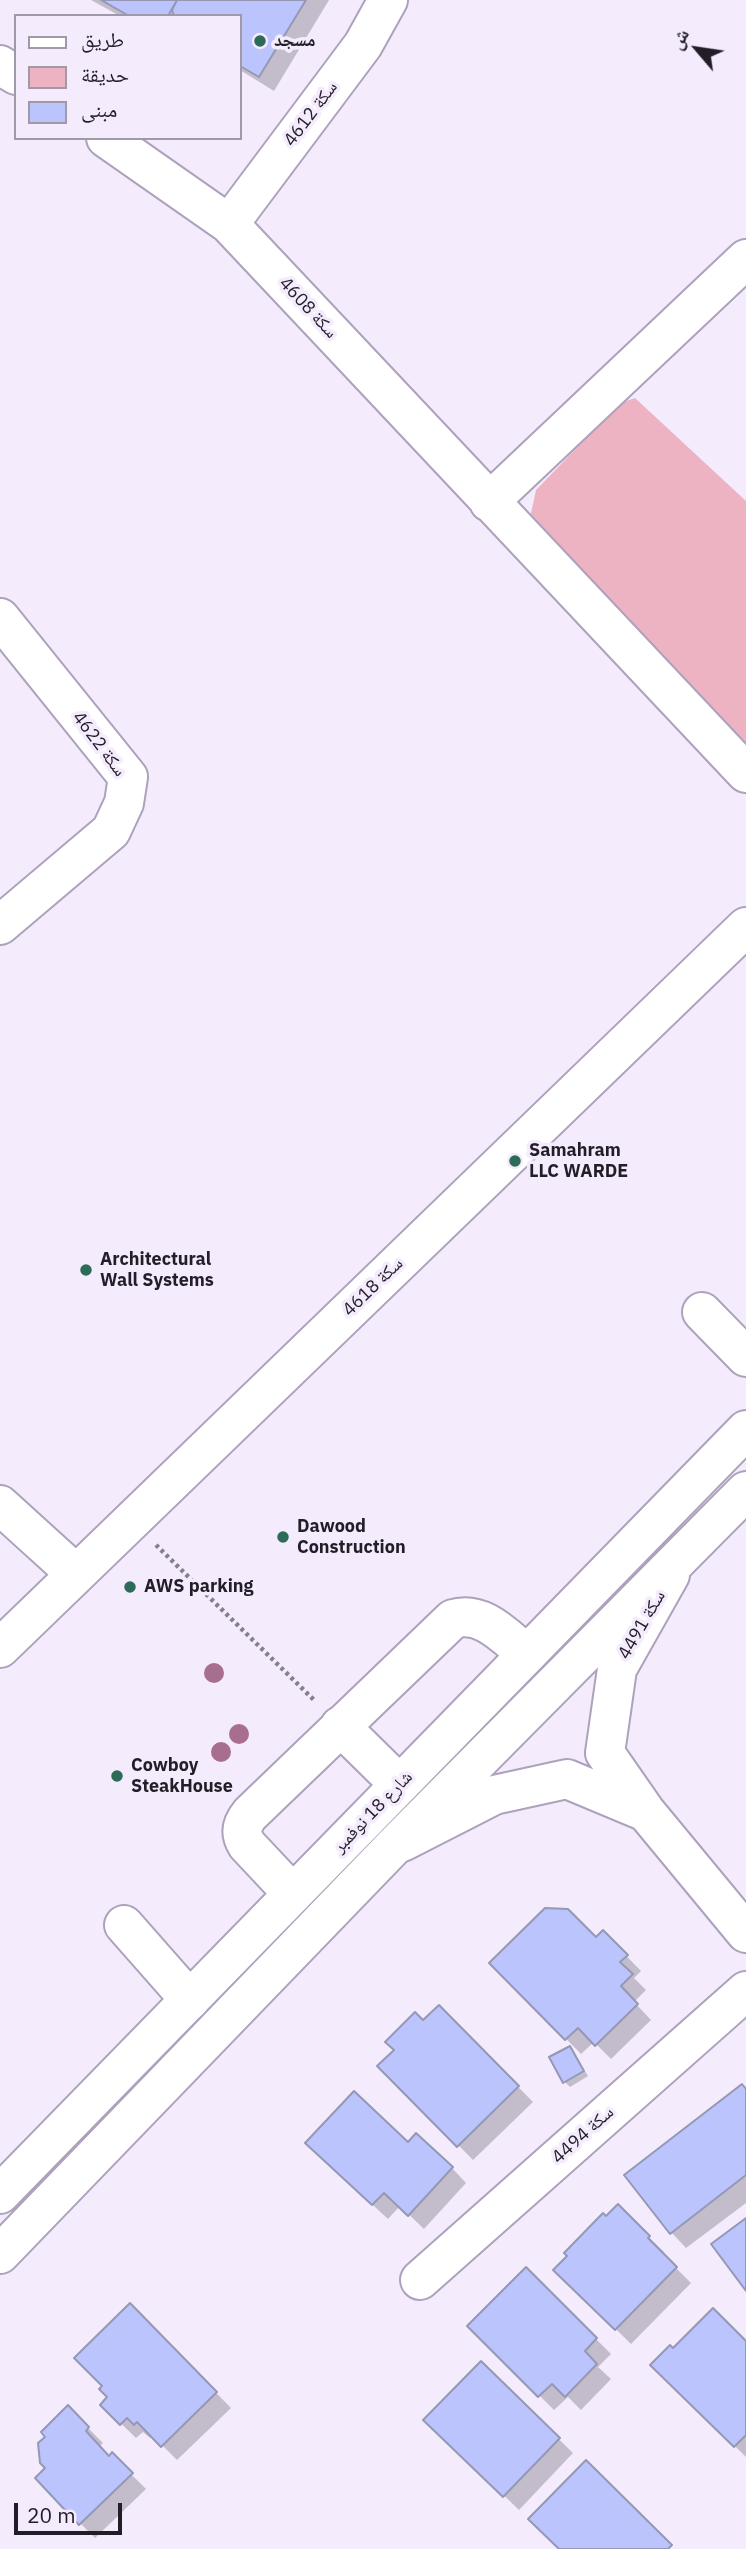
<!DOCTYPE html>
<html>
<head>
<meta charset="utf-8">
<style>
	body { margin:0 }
	#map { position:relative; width:746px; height:2549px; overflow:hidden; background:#f4ecfd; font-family:"IBM Plex Sans","Noto Naskh Arabic",sans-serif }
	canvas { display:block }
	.legend { position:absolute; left:14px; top:14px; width:228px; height:126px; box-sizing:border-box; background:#f4ecfd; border:2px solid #a099a7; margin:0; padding:9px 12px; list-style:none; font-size:21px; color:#221d27 }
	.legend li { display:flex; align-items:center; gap:14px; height:35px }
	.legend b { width:35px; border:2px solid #a099a7 }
	.north { position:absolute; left:662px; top:14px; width:70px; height:70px; -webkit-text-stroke:5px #f4ecfd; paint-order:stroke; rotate:299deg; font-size:19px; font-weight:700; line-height:28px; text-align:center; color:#221d27 }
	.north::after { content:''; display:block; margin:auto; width:24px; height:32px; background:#221d27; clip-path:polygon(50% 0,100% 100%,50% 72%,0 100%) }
	.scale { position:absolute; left:14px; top:2503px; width:108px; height:32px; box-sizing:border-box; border:4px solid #221d27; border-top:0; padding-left:9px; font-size:21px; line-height:24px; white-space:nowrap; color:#221d27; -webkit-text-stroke:5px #f4ecfd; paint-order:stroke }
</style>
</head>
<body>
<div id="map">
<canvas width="746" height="2549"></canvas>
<ul class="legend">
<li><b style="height:9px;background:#fff"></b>طريق</li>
<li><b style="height:19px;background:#edb3c3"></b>حديقة</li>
<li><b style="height:19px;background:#bcc4fd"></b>مبنى</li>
</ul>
<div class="north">ش</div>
<div class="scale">20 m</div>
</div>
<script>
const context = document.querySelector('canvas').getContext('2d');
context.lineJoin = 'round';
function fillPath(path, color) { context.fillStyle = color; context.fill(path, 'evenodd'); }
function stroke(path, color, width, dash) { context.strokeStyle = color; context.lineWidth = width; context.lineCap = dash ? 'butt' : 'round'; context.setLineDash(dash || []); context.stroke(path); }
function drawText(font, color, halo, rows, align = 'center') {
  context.font = font + ' "IBM Plex Sans","Noto Naskh Arabic",sans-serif'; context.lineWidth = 7; context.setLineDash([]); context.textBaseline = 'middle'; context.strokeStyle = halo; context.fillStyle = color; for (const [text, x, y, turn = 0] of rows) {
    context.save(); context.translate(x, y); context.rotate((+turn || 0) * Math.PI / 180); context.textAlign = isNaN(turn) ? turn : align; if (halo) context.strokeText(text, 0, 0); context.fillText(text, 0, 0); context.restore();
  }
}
fillPath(new Path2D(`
	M635,398L746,501V745L530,518L536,490L620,403Z`), '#edb3c3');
fillPath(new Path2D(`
	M91,0H329L274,91L240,70V16H120Z
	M603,1932L641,1971L634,1978L646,1990L634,2002L651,2020L611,2059L594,2042L581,2054L492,1963L601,1944Z
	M439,2007L533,2102L473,2160L380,2066Z
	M570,2048L588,2076L570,2087L565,2082Z
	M746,2090V2203L686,2248L672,2233L627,2175Z
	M408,2145L452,2168L466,2183L424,2229L400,2206L388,2219L322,2158Z
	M618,2207L664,2252L662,2254L691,2283L631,2344L556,2270Z
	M526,2269L611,2354L598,2367L611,2379L581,2410L568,2397L554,2410L470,2326Z
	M130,2305L231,2408L177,2460L153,2436L150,2438L143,2432L136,2438L102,2405L110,2397L104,2386Z
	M746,2343V2457L653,2365Z
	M481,2363L573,2453L519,2510L426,2420Z
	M68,2408L103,2443L99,2447L109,2458L112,2455L146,2489L95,2538L80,2523L48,2468Z`), '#0003');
const building = new Path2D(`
	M101,0H177L168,16H129Z
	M177,0H306L259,77L240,66V16H174L172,10Z
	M545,1908L568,1909L596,1937L603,1930L628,1955L620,1962L633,1974L621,1986L638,2004L595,2046L578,2028L565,2040L489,1963Z
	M439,2005L519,2086L457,2147L377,2066L394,2050L385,2042L415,2012L423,2020Z
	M570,2046L584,2071L563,2083L549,2057Z
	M742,2084L746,2089V2175L670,2234L624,2175Z
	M354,2091L408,2142L416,2133L453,2167L408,2216L384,2193L372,2205L305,2143Z
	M618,2204L650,2236L648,2238L677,2267L615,2330L553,2270L567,2256L564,2253L603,2213L606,2216Z
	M746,2218V2291L711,2244Z
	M526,2267L597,2338L585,2351L597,2364L565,2397L552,2384L538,2397L467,2326Z
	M130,2303L217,2392L161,2447L137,2422L134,2425L127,2418L120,2425L100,2405L107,2397L99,2389L102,2386L74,2358Z
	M713,2308L746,2341V2435L734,2447L650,2365L670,2345L673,2348Z
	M481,2361L560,2438L503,2497L423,2420Z
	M68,2405L89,2427L86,2431L109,2456L112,2452L133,2473L79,2525L35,2478L45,2468L40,2463L38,2443L45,2437L41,2432Z
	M586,2460L672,2545L668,2549H559L528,2519Z`);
fillPath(building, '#bcc4fd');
stroke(building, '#9498b4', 2);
const minor = new Path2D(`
	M0,65L16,75
	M106,138L229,224L746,773
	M229,224L363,45L388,0
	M489,502L746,259
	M0,618L128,777L124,803L111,831L0,925
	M702,1312L746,1357
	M0,1505L76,1574
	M0,1648L746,927
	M646,1812L746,1933
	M402,1842L494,1795L567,1779L646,1812L605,1753L617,1669L670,1575
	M293,1894L247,1845C240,1834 241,1825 250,1814L453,1619C483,1610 505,1637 527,1654
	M124,1925L190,2000
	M420,2280L746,1991`);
const major = new Path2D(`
	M340,1726L399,1784
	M0,2194L746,1430
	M0,2254L394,1846L746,1491`);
stroke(minor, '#ada1bc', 42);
stroke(major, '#ada1bc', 42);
stroke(new Path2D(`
	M156,1545L315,1701`), '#86808d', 4.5, [3.5, 3.5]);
stroke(minor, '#fff', 38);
stroke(major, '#fff', 38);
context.fillStyle = '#a86e8f';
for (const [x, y] of [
	[214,1673],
	[239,1734],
	[221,1752]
]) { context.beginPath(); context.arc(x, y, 10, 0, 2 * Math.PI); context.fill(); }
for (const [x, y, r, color] of [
	[260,41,7,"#2d6b58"],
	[515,1161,7,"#2d6b58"],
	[86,1270,7,"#2d6b58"],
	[283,1537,7,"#2d6b58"],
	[130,1587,7,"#2d6b58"],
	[117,1776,7,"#2d6b58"]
]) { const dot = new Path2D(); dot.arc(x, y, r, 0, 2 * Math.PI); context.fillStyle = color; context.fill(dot); stroke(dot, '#f4ecfd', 2.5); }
drawText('bold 18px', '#221d27', '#f4ecfd', [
	["مسجد",274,41],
	["Samahram",529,1151],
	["LLC WARDE",529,1172],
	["Architectural",100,1260],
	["Wall Systems",100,1281],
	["Dawood",297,1527],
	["Construction",297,1548],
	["AWS parking",144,1587],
	["Cowboy",131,1766],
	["SteakHouse",131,1787]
], 'left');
drawText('18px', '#221d27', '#f4ecfd', [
	["سكة 4612",311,114,-53],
	["سكة 4608",308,308,47],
	["سكة 4622",99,744,53],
	["سكة 4618",373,1287,-44],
	["سكة 4491",642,1625,-60],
	["شارع 18 نوفمبر",373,1812,-46],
	["سكة 4494",583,2135,-42]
]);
</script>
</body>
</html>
